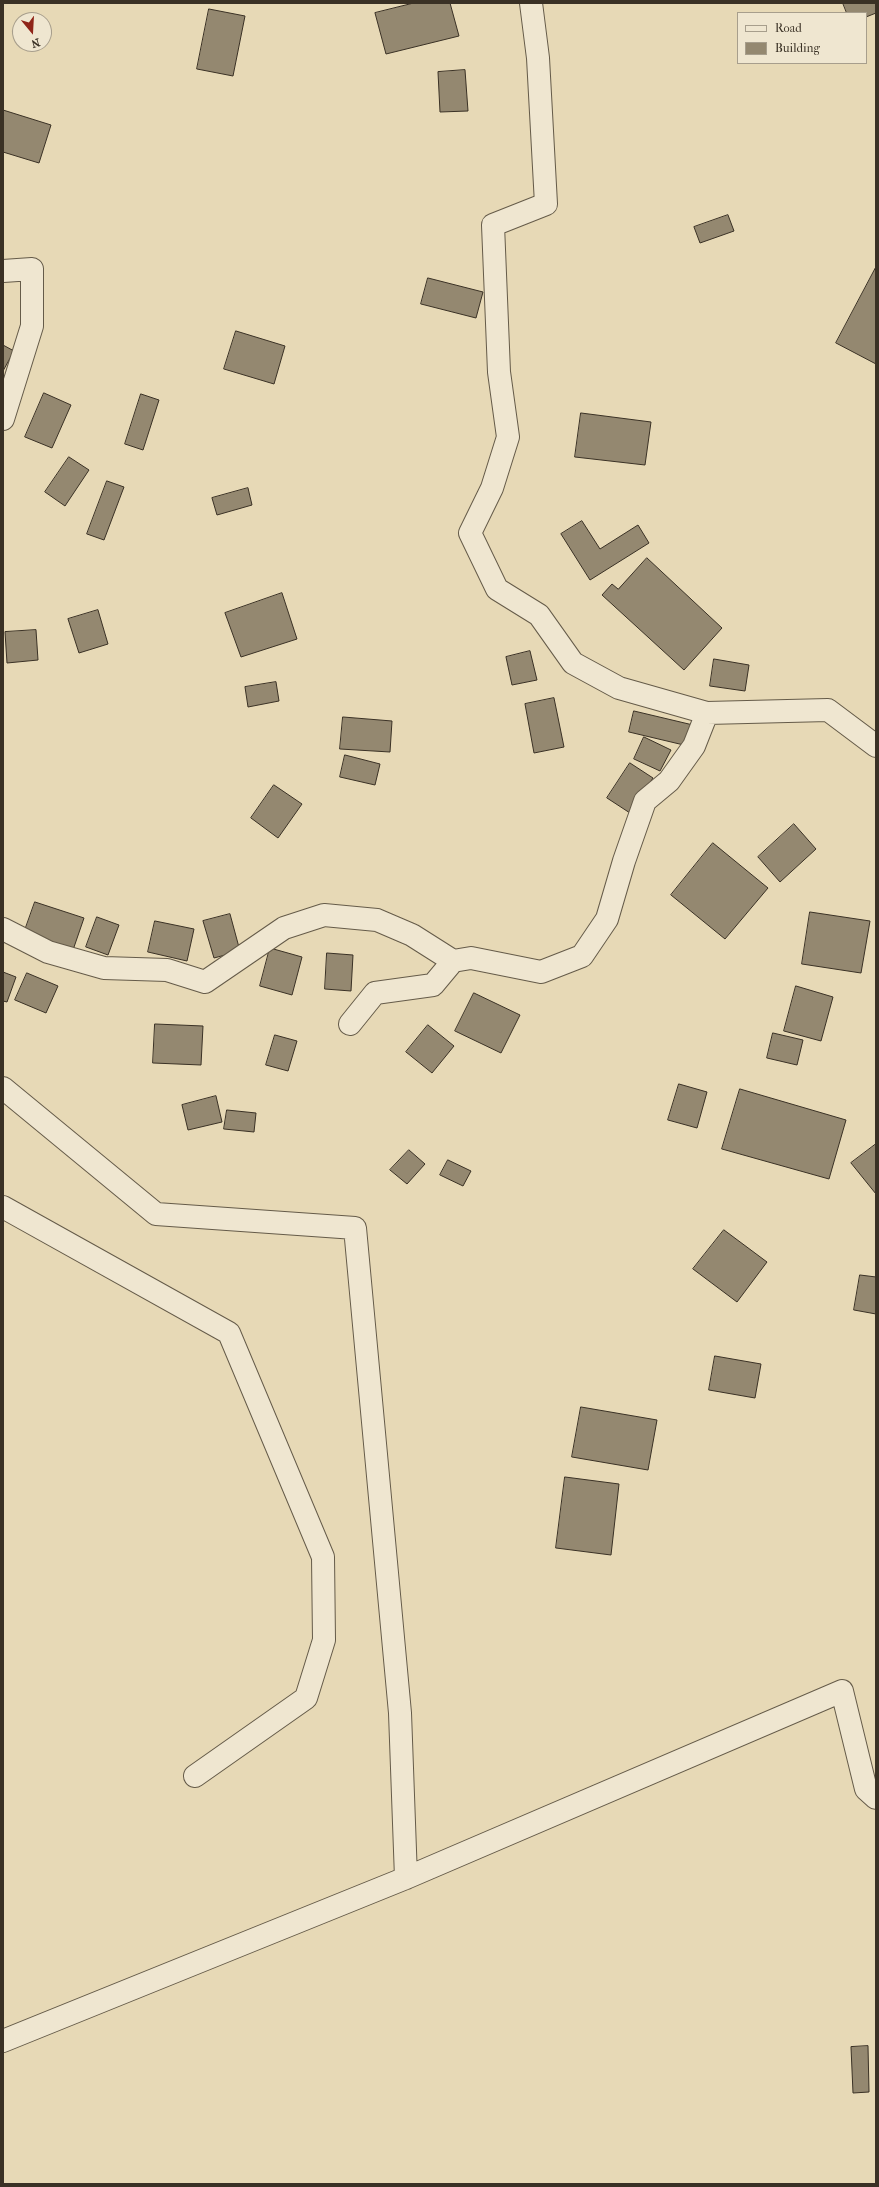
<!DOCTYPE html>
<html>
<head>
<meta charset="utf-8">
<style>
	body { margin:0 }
	#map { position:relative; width:879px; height:2187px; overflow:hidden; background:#e7d9b6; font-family:"IM FELL French Canon",serif }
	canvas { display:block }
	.frame { position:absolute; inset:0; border:4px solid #3a3125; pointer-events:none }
	.legend { position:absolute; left:737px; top:12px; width:130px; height:52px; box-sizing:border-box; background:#efe6d0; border:1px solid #a79e8c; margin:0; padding:5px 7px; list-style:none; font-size:12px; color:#3a3125 }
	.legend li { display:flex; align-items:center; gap:8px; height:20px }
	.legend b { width:20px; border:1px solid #a79e8c }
	.north { position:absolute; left:12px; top:12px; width:40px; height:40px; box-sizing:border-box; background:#efe6d0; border:1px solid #a79e8c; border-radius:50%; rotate:162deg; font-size:11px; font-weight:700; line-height:16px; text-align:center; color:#3a3125 }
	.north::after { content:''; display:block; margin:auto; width:14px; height:18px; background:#8f2418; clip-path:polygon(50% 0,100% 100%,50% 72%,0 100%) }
</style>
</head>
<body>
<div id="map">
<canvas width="879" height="2187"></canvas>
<div class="frame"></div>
<ul class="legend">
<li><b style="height:5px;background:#efe6d0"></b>Road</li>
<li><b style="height:11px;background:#948870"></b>Building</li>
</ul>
<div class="north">N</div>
</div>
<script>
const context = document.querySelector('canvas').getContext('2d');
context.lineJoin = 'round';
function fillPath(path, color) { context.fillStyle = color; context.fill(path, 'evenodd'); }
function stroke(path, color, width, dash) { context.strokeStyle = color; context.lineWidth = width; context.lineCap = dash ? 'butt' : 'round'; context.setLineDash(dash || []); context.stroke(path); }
const building = new Path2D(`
	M414,3H450L459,36L386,54L375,13Z
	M843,3H876V13L866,17V13H847Z
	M209,9L245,16L233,76L197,69Z
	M465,70L468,111L440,112L438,72Z
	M3,110L51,125L39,163L3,152Z
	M728,215L734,231L700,243L694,227Z
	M876,267V364L836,343Z
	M428,278L483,292L476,318L421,304Z
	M236,331L285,346L274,384L224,369Z
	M3,345L14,351L3,371Z
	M44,393L71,405L52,448L25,437Z
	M141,394L159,400L143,450L125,444Z
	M581,413L651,422L645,465L575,457Z
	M69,457L89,470L65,506L45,492Z
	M107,481L124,487L104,540L87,534Z
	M248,488L252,505L217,515L212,498Z
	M582,521L600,549L638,525L649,543L590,580L561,534Z
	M647,558L722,628L684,670L602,595L612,584L618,589Z
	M282,593L297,639L241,657L225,613Z
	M98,610L108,644L79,653L68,619Z
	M36,630L38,660L7,663L5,632Z
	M530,651L537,680L512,685L506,657Z
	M714,659L749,665L745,691L710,686Z
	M276,682L279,701L248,707L245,687Z
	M554,698L564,747L534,753L525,704Z
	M634,711L693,725L688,746L629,732Z
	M343,717L392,721L390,752L340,749Z
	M644,737L671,750L660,771L634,759Z
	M345,755L380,764L375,785L340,777Z
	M630,763L653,778L630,813L607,798Z
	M274,785L302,804L278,838L251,818Z
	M794,824L816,849L780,882L758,857Z
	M713,843L768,888L725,939L671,895Z
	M35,902L84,918L73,950L24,933Z
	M810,912L870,921L861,973L802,964Z
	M230,914L240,951L214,958L203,921Z
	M97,917L119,925L108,955L86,947Z
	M155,921L194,929L187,961L148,952Z
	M270,948L302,957L292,995L260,986Z
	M327,953L353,955L351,991L325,989Z
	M3,972L16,977L7,1002L3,1001Z
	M27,973L58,986L46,1013L15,1000Z
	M796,986L833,997L821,1041L784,1031Z
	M474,993L520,1015L501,1053L455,1031Z
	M155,1024L203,1026L201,1065L153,1063Z
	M428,1025L454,1046L432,1073L406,1052Z
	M773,1033L803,1040L797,1065L767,1058Z
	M275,1035L297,1041L288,1071L266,1065Z
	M679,1084L707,1092L697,1128L668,1120Z
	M740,1089L846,1120L829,1179L722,1149Z
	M216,1096L222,1122L188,1130L182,1105Z
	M227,1110L256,1113L254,1132L224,1129Z
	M876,1144V1194L851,1163Z
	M409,1150L425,1164L407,1184L390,1170Z
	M448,1160L471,1171L463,1186L440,1175Z
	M724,1230L767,1262L737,1302L693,1269Z
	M860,1275L876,1277V1314L854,1310Z
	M715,1356L761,1364L755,1398L709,1390Z
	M581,1407L657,1420L648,1470L572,1457Z
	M565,1477L619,1484L611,1555L556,1548Z
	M868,2046L869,2092L853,2093L851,2047Z`);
fillPath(building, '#948870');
stroke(building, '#3a3125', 1);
const street = new Path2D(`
	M531,3L538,58L546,204L493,225L499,372L508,437L492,488L470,533L497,589L539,615L573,663L619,688L707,713L828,710L876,746
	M3,271L32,269V326L3,419
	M3,929L48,952L104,968L167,970L205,982L284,928L324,915L377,920L412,935L453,961
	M350,1024L375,993L433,985L453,961L471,958L541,972L582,956L607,919L624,861L645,801L669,781L694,746L707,713
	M3,1088L156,1214L355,1228L400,1713L406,1878
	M3,1207L229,1333L323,1557L324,1640L306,1698L195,1776
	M3,2041L406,1878L842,1691L866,1789L876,1798`);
stroke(street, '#655b49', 24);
stroke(street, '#efe6d0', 22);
</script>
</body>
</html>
